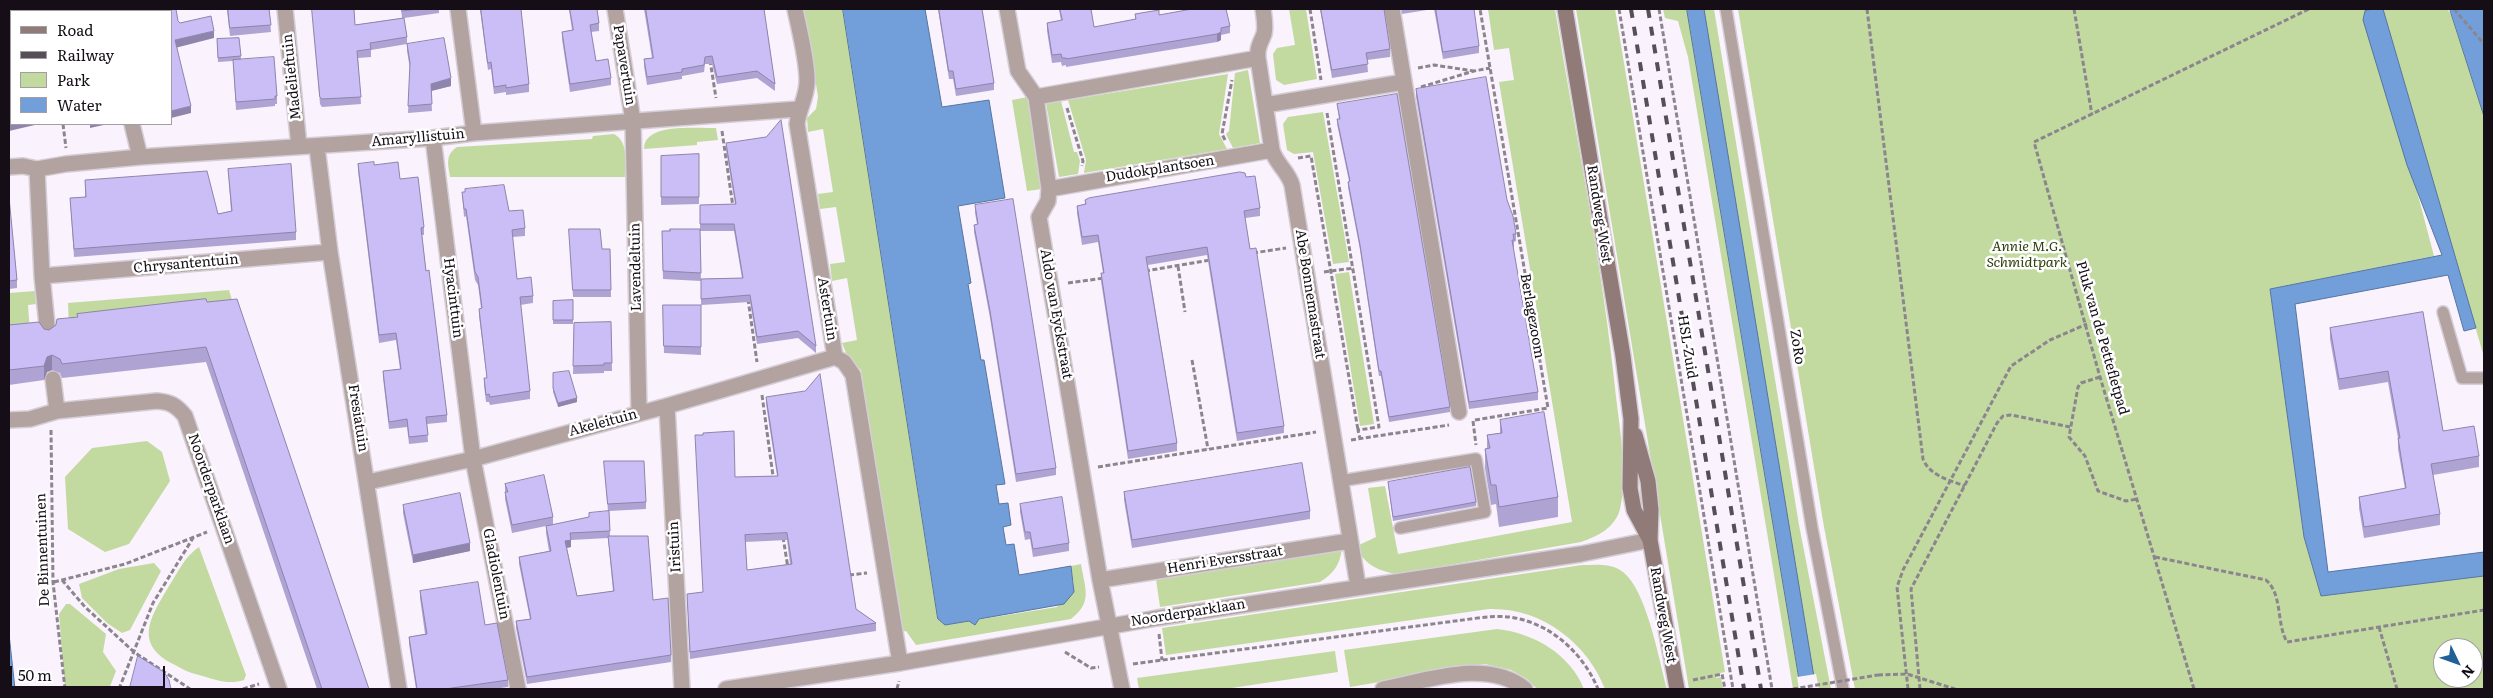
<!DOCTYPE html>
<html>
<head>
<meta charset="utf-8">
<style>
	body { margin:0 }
	#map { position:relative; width:2493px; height:698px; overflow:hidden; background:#faf2fc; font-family:Literata,serif }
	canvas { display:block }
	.frame { position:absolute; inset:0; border:10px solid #150e17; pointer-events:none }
	.legend { position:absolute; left:10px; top:10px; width:162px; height:115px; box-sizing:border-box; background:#fff; border:1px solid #a19fa2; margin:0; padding:6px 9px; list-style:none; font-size:15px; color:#150e17 }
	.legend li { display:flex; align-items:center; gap:10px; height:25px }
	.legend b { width:25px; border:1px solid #a19fa2 }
	.north { position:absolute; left:2433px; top:638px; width:50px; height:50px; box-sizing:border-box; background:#fff; border:1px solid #a19fa2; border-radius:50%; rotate:132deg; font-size:14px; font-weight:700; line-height:20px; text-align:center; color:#150e17 }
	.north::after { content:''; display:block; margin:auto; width:18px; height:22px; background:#226197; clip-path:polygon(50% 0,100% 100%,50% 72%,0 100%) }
	.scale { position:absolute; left:10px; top:666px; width:155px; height:22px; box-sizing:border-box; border:2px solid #150e17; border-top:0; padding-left:6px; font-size:15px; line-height:18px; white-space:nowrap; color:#150e17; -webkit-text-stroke:4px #fff; paint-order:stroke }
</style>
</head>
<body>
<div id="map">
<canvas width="2493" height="698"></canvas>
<div class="frame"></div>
<ul class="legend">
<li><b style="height:6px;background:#907b78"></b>Road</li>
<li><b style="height:6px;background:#564f58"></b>Railway</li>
<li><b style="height:14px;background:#c2daa0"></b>Park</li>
<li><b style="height:14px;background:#729fda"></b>Water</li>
</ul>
<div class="north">N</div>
<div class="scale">50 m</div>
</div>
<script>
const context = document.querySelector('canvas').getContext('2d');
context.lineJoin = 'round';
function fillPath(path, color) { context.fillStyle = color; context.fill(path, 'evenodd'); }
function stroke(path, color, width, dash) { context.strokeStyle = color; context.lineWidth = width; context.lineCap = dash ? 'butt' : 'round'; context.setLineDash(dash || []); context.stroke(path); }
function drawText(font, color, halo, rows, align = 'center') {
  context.font = font + ' Literata,serif'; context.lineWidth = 5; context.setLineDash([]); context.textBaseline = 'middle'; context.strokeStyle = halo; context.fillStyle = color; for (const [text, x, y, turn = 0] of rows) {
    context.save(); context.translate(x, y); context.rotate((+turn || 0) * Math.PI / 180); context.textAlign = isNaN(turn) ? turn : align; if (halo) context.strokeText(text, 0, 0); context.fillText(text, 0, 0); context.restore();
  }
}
fillPath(new Path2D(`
	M804,9H843L938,619L945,625L1057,607L1074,586L1071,566L1081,564C1085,589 1093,602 1071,619L916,645L906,631L902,632L861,370L848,358L842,343L857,340L847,278L832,281L830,264L845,262L836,207L820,209L818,194L833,192L823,129L808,132L807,118L816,109L818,97Z
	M1289,9H1306L1317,79L1284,85L1276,80L1273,54L1277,48L1295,45Z
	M1488,9H1555C1576,138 1603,267 1616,397C1620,430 1628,477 1620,509C1615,528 1598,536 1581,542L1398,574C1380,572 1362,564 1357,546L1376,537L1368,488L1385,486L1398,554L1572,522L1499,82L1514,80L1509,48L1494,50Z
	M1576,9H1615L1725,672L1716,674V678L1721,677L1723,689H1689Z
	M1663,9H1714L1799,525L1831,689H1793L1688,57L1678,21L1665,18Z
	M1738,9H2369L2434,256L2270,289L2304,537L2321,596L2484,576V689H1855L1824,527ZM2443,648H2473V678H2443Z
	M2383,9H2447L2452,15L2484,116V357Z
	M1248,70L1260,143L1233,148L1226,134L1229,131L1235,73Z
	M1228,74L1219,134L1227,149L1084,173L1086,160L1068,100Z
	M1028,97L1042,183V189L1027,191L1012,100Z
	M1061,101L1074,152H1077L1080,161L1078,174L1059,177L1046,103Z
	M1323,112L1349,262L1333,264L1313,152L1294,154L1287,150L1283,124L1288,117Z
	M716,128L718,140L697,142V145L644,149C644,122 697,129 716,128Z
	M614,134C629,142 625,162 625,177H450C448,164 445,155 457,147L592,139L593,136Z
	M1349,272L1374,424L1360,426L1335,274Z
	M229,290L235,310L69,328L68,303Z
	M35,291L36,304L28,305L30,333L9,337V293Z
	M147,441L162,452L170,481L129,544L105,552L68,529L65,477L92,448Z
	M199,547L246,675L244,680C228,685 216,680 199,675C189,673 181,668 171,663C133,642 152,615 169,586C178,572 185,556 199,547Z
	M1342,548C1340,565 1334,573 1320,582L1160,607L1156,579Z
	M154,563L161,571L130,630L122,633L107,623L82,598L79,584L119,569Z
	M1582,565C1595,565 1609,563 1620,570C1646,585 1659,660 1667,689H1605C1587,642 1540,607 1489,609L1166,655L1162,628Z
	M66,604H70L106,634L103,652L116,671L109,689H65L59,614Z
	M1497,629C1534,633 1570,654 1584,689H1537L1527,679L1511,670L1485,664L1350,687L1344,650Z
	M1335,651L1338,672L1225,689H1139L1137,678Z`), '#c2daa0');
const water = new Path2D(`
	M843,9H925L942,107L989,100L1005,198L958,206L971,283L968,284L981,360H984L1005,484L996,485L999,504L1008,503L1011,525L1003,527L1006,545L1014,544L1019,575L1071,566L1074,592L1064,604L979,619L975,625L969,621L945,625L938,619Z
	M1687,9H1704L1816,689H1801Z
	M2373,9H2383L2476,328L2464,331L2448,275L2295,304L2328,572L2484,552V576L2321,596L2304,537L2270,289L2442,255L2407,165L2363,20L2365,11Z
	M2450,9H2484V116Z
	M9,634L15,689H9Z`);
fillPath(water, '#729fda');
stroke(water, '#5674a0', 1);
fillPath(new Path2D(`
	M1816,674L1819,689H1799L1797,677Z`), '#faf2fc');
const service = new Path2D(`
	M1726,9L1812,528L1843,689
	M2443,312L2462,378H2484
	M1340,481L1476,459L1485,512L1400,528`);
const pedestrian = new Path2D(`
	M9,167L23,166L37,169`);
const minor = new Path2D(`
	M104,9V11
	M285,9L299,146
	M458,9L474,133
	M615,9L633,121L639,413
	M795,9C799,29 808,63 807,83C806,99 799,108 797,124L835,357L844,362L853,375L900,663
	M1007,9L1018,71L1036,97L1049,189L1048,201L1039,217L1100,580L1122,689
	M1263,9C1264,17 1266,26 1264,34C1260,44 1257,48 1258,58L1272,150C1276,164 1288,171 1292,185L1358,586
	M1392,9L1459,412
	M1036,97L1258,58
	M1265,105L1404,82
	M132,124L140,157
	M433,138L473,459L518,689
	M317,147L330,252L399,689
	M1049,189L1272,150
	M42,276L330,252
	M48,335L42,276L37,169L66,164L140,157L433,138L474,133L798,109
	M53,379L57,411
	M667,406L682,689
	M9,420L30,419L57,411L157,401C170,402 176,405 185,416L279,689
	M368,482L473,459L667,406L835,357
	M1100,580L1350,541
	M726,689L900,663L1157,618L1581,554L1650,540
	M1383,689C1426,681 1487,658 1525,689`);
const secondary = new Path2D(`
	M1565,9L1623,356L1631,419L1630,488L1634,510L1650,540
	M1635,435L1648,481L1651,510L1650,540L1677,689`);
stroke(service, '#d5ced7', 14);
stroke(pedestrian, '#d5ced7', 18);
stroke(minor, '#d5ced7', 18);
stroke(secondary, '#d5ced7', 18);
stroke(new Path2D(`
	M1310,9L1321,80
	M1619,9L1733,689
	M1659,9L1772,689
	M1867,9L1923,459C1930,476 1949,480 1965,486
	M2074,9L2092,115
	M2454,9L2484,44
	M710,60L716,98
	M1418,68L1434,65L1474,71
	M1421,87L1474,71L1490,68
	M1067,108L1083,161L1082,166
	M1327,113L1379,427L1358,430L1360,439
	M63,124L66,148
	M722,131L733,207
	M1225,140L1222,134L1232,80
	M1298,158L1311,156L1358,430
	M1253,253L1286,248
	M1178,266L1185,312
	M1145,271L1210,260
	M1324,272L1354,268
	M1068,283L1104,278
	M748,299L757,362
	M1192,360L1208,449
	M2100,377L2081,383L2078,387L2069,437L2085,456L2098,491L2126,501L2137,499
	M762,395L773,476
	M1475,420L1548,408L1480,9
	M1473,421L1476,445
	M51,430L53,582L65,689
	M1351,440L1449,425
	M1098,467L1316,432
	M783,537L788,568
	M2155,557L2266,580C2283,595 2276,623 2287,642L2484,610
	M849,575L867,573
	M62,580L85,607L134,652L190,689
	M54,582L125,564L207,532
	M2379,627L2397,689
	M1159,634L1162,660
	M1065,652L1091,668L1099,667
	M1133,664L1455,621C1472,619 1492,615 1509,617C1550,622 1583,653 1598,689
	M1878,675L1907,674L1955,689
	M1693,680L1722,674L1725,689
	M119,689L153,603L193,538
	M243,689L259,684
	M897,689L899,681
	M1908,689L1897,587L1903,570L2011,366L2050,340L2087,324
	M1920,689L1911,589L1997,423L2003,416L2011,415L2070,427
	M2194,689L2100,377L2034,142L2309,9`), '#8c858e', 3, [5, 2.5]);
stroke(service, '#b2a3a1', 11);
stroke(pedestrian, '#b2a3a1', 15);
stroke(minor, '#b2a3a1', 15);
stroke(secondary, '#907b78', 15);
stroke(new Path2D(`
	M1631,9L1744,689
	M1648,9L1761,689`), '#564f58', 4, [9, 9]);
stroke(new Path2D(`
	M1793,689L1878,675`), '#8c858e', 3, [5, 2.5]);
fillPath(new Path2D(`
	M227,9H269L271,32L230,36Z
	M312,9H354L355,25L402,18L401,9H439V13L404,18L407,37V44L451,86L431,91L432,111L408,113L410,69L407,51V44L371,50V57L358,58L361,104L322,107L320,104Z
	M480,9H521L529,84V92L506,95V92L494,94L491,69L488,70Z
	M569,9H597L599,23V31L591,32L596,61L611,78V85L570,92L562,39V32L572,30Z
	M644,9H764L775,84V91L757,78L717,84L712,64H705L704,72L682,76V79L647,85L644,66V59L652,58Z
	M938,9H982L994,83V90L956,96L953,79H949Z
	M1059,9H1091L1094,27L1135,19V14L1159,15L1230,26V33L1221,35V40L1217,42L1066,67V65L1062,66L1061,62L1052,63L1047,31V23L1061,21Z
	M1320,9H1384L1390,49V57L1367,60L1368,72L1332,78Z
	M1401,9H1433L1402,14Z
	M1434,9H1474L1479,46V53L1443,59Z
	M239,38L241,59L277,96V104H275V106L236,110L233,61L218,62L217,39Z
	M1416,89L1507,200L1516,234V241L1514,242V247L1513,248L1538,392V400L1469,409L1416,97Z
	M1337,104L1450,407V412L1389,422L1381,376H1379L1360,250L1348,187V182L1349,181L1337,124V119H1339Z
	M726,143L816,346V353L798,338L757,344L750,302L701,305V279L742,278L734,231H700L701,281L663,279L662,231L700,229V205L735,204L726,150Z
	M699,154V204L661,205V156Z
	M358,164L400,179L424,227V235H422L426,271L447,415V422L427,424L428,442L409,444L407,427L389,429L383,378V371L400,369L396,340L379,343L358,171Z
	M228,169L296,232V240L74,257L70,198L85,197V180L218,214L231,211Z
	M1246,177L1260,208V216L1245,218L1250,249L1284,426V433L1237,441L1207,255L1148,265L1177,443V451L1128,459L1101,281V273H1103L1098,242L1082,245L1077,213V206L1085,204V200Z
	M462,192L509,211L525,228V236L512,237L517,279L533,296V303L520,305L530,391V399L490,405L489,402H486L484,385V378H487L479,316V309L481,308L478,285L475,280L466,216L464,217Z
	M9,197L17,280V288L9,289Z
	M975,205L1056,468V475L1016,482L990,318L974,232V225L977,224L975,213Z
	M569,229L602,249H610L611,297H573Z
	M573,300V324H553V301Z
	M207,302L369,689H317L206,362L62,378L60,373L52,370L47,372L44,380L9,385V325L49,330Z
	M663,305H701V355L664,353Z
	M2423,312L2443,431L2479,456V467L2433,475L2440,514V525L2364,538L2359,508V497L2405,489L2398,449V438L2388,382L2339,390L2330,339V328Z
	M611,322L612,371H604V373L573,374L574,323Z
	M553,373L577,402L558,407L553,392Z
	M766,397L856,609L876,623V631L690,659L687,594L703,592L735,477L777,476L766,404ZM787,540L790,564L747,570L745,542Z
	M1500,420L1558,497V517L1499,527L1496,504L1491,505L1485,468V449L1487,448V435L1500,433Z
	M604,461L646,502V509L609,511L610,536L653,600L671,655V662L527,684L516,628V621L530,619L519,564V557L549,551L546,533V526L512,533L505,499V484L553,517V525L589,517L608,511ZM608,538L613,591L577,596L567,548L571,547V540Z
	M1388,482L1476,502V506L1393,521Z
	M1124,492L1310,511V519L1132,548L1124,500Z
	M1020,504L1069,543V551L1033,557L1030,539L1025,540L1020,512Z
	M403,505L470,551L413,563L403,513Z
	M420,591L485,625L508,680V687L493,689H416L409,644V637L425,634L420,598Z`), '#afa3d4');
fillPath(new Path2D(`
	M214,31V38L175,48V40Z
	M1221,32V40L1217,42V34Z
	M451,78V86L431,91V84Z
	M191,106V113L171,118V111Z
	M11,123V124H39L9,131V124Z
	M90,124H108L90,128Z
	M52,355V370L47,372L44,380V366L47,357Z
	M577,398V402L558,407V403Z
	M571,540V547L565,548V541Z
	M470,543V551L413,563V555Z`), '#8e84ac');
const building = new Path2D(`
	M9,9H90L91,11H11V123L9,124Z
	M155,9H176L178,21L180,23L211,16L214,31L175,40L191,106L171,111V11H155Z
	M228,9H269L271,25L230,28Z
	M312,9H354L355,25L404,18L407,37L370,43L371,49L357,51L361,97L322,99L320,97Z
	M402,9H418L402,11Z
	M481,9H521L529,84L506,88V85L494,87L491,62L488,63Z
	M570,9H597L599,23L590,25L596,61L608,59L611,78L570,84L562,32L573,30Z
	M646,9H764L775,84L757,71L717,77L712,56L705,57L704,65L682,69V72L647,77L644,59L653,58Z
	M939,9H982L994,83L956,89L953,71H949Z
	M1060,9H1091L1094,27L1136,19L1135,14L1159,10V15L1192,9H1226L1230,26L1221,28V32L1217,34L1066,59V58H1062L1061,54L1052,55L1047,23L1062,20Z
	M1321,9H1384L1390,49L1366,53L1368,64L1332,70Z
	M1436,9H1474L1479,46L1443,52Z
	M239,38L241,56L218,58L217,39Z
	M444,38L451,78L431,84L432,104L408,106L410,63L407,44Z
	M274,57L277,96H275V99L236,102L233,60Z
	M1486,77L1507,200L1513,216L1516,234H1513L1514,240H1512L1538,392L1469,402L1416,89Z
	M1397,94L1450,407L1389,417L1381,371H1379L1360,245L1348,182L1350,181L1337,119H1340L1337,104Z
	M781,120L816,346L798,331L757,337L750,295L701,299V279L743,278L734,224H700V205L736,204L726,143L766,137Z
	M699,154V197H661V156Z
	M374,162V165L398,162L400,179L418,177L424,227L421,228L426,271L429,270L447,415L426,417L428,435L409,437L407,419L389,422L383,371L401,369L396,333L379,335L358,164Z
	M291,164L296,232L74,249L70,198L86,197L85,180L207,171L218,214L232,211L228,169Z
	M1240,172L1245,173L1246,177L1255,176L1260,208L1244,211L1250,249L1256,248L1284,426L1237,433L1207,247L1146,257L1177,443L1128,451L1101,273H1104L1098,235L1082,237L1077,206L1086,204L1085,200L1089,198Z
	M504,185L509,211L523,210L525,228L512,230L517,279L531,277L533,296L520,297L530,391L490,397L489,394L486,395L484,378H487L479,309L482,308L478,277L475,272L466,209H464L462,192H465V189Z
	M9,197L17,280L9,281Z
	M1013,199L1056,468L1016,474L990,311L974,225L978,224L975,205Z
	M569,229H600L602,249H610L611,290H573Z
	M670,229H700L701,273L663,271L662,231H670Z
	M206,299L207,302L237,299L369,689H322L206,347L62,364L60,359L52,355L47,357L44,366L9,370V325L39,322L44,329L49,330L56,325L57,319L78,317L77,314Z
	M573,300V320H553V301Z
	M663,305H701V347L664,346Z
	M2423,312L2443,431L2474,426L2479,456L2431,464L2440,514L2364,527L2359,497L2406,488L2398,438H2400L2388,371L2339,379L2330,328Z
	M611,322L612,363H604V365L573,366L574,323Z
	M569,371L577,398L558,403L553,388V373Z
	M820,374L856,609L876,623L690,652L687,594L703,592L695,435H703V433L734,431L735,477L778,476L766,397L805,391ZM787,533L792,564L747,570L745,535Z
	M1544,412L1558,497L1499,507L1496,485H1491L1485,449L1490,448L1487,435L1502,433L1500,420Z
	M604,461H644L646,502L608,504Z
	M1302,463L1310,511L1132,540L1124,492Z
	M1470,467L1476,502L1393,517L1388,482Z
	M544,475L553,517L512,525L505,492H508L505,484Z
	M460,493L470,543L413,555L403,505Z
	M1062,497L1069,543L1033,549L1030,532H1025L1020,504Z
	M609,511L610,531L570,533L571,540L565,541L577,596L614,591L608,536H648L653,600L668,598L671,655L527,677L516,621L531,619L519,557L551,551L546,526L589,517V513Z
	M478,582L485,625L497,623L508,680L445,689H417L409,637L427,634L420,591Z
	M138,656L164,672L169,680L171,689H131L130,687Z`);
fillPath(building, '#cbbdf6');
stroke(building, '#8e84ac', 1);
drawText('14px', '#150e17', '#fff', [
	["Papavertuin",624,65,81],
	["Madelieftuin",292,77,-96],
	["Amaryllistuin",418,138,-5],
	["Dudokplantsoen",1160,169,-9],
	["Randweg-West",1599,214,81],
	["Chrysantentuin",186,264,-5],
	["Lavendeltuin",636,267,-91],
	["Abe Bonnemastraat",1310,294,81],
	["Hyacinttuin",453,298,83],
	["Astertuin",827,309,81],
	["Aldo van Eyckstraat",1056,314,80],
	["Berlagezoom",1532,316,80],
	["Pluk van de Pettefletpad",2102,338,74],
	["HSL-Zuid",1687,347,81],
	["ZoRo",1797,347,81],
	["Fresiatuin",358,418,81],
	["Akeleituin",603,423,-15],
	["Noorderparklaan",211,489,71],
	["Iristuin",675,547,-93],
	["De Binnentuinen",43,550,-92],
	["Henri Eversstraat",1225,560,-9],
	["Gladiolentuin",496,574,79],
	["Noorderparklaan",1188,613,-9],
	["Randweg West",1663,615,80]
]);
drawText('italic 14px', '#2f410c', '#fff', [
	["Annie M.G.",2027,247],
	["Schmidtpark",2027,263]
]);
</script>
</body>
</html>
